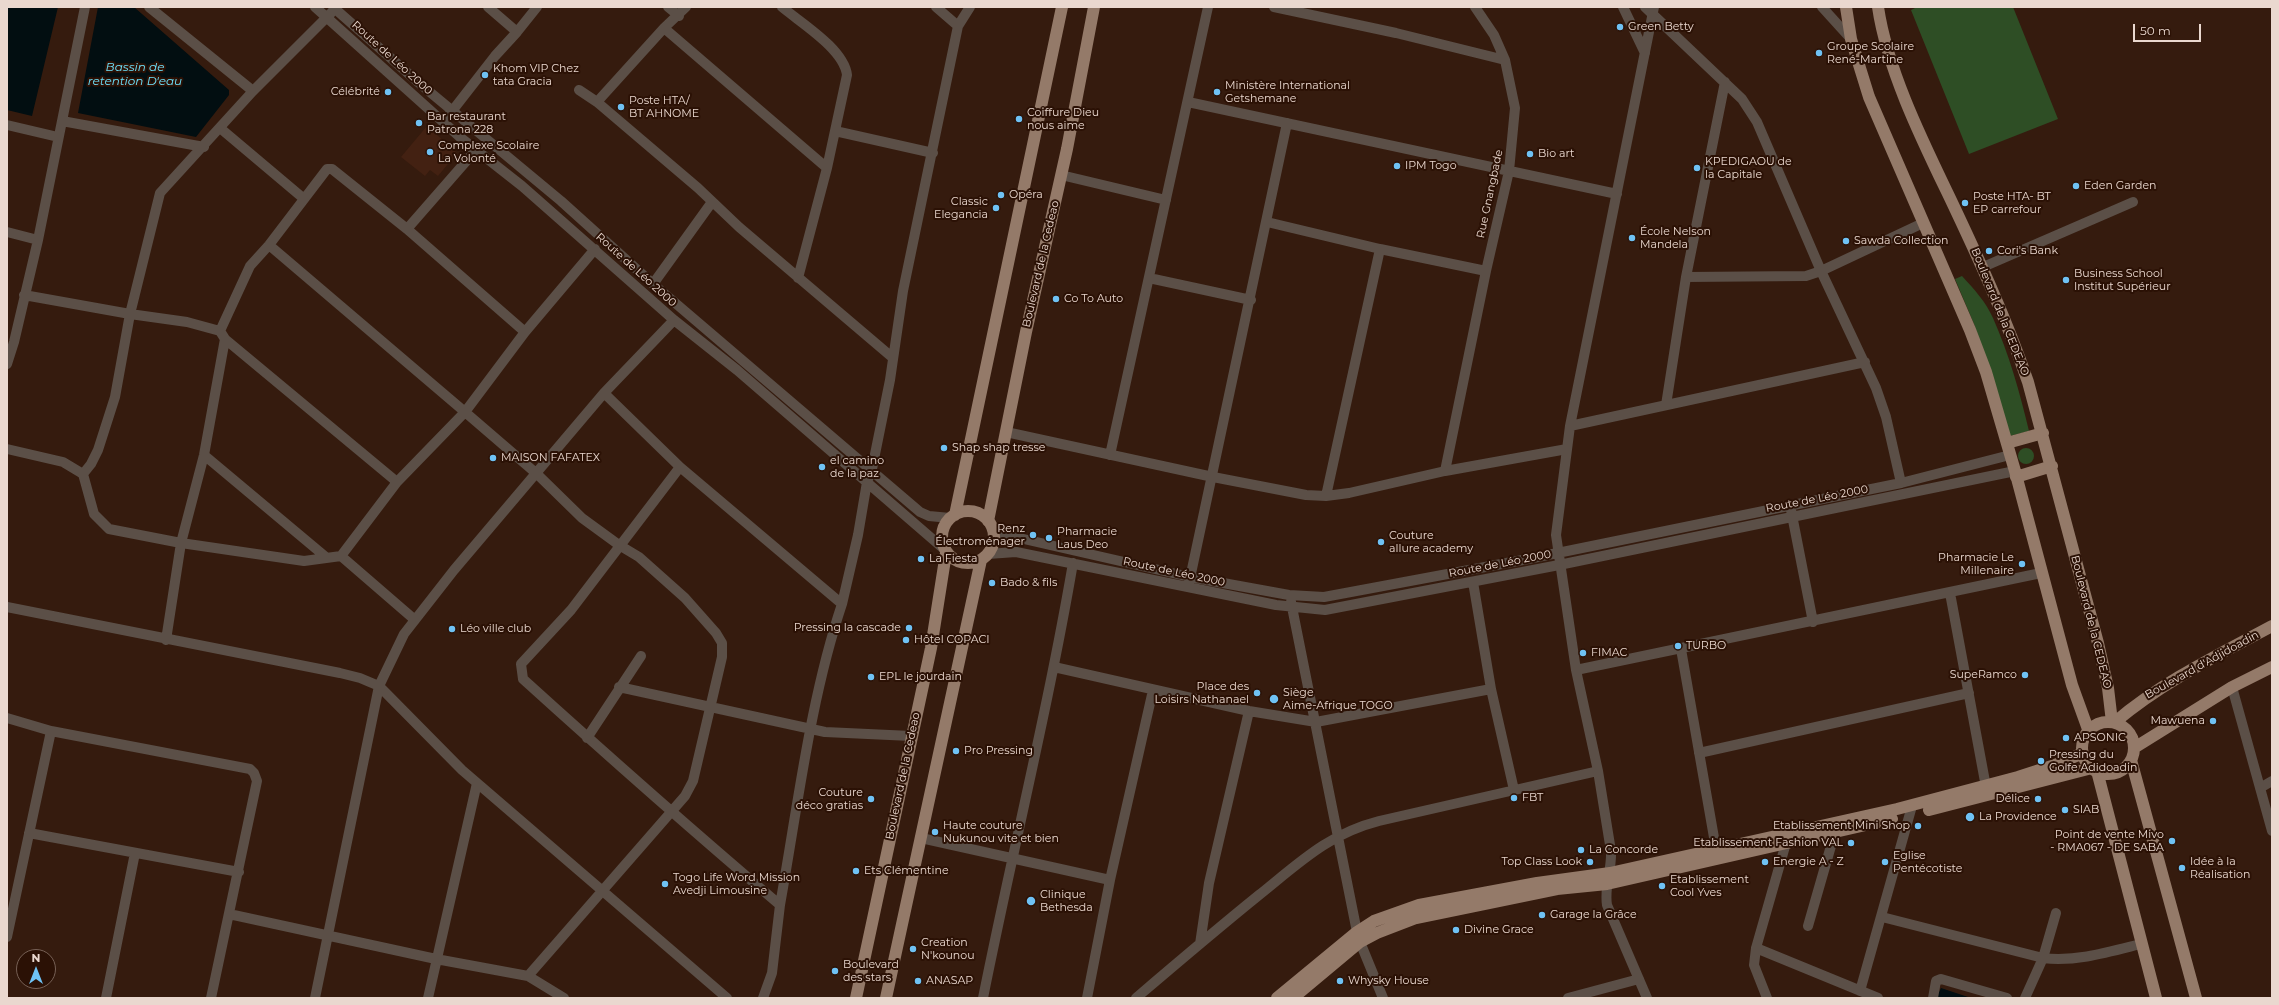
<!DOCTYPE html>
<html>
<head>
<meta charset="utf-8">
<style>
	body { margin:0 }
	#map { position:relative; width:2279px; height:1005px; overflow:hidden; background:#351b0e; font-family:Montserrat,sans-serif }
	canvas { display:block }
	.frame { position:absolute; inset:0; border:8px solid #ead8cf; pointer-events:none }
	.north { position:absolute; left:16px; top:949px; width:40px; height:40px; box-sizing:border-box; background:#2b1105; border:1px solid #776156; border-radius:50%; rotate:0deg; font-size:11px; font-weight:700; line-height:16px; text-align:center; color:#ead8cf }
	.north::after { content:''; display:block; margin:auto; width:14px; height:18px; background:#6fc2f4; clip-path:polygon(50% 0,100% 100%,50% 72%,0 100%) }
	.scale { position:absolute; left:2133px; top:24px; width:68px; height:18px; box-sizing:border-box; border:2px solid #ead8cf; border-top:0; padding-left:5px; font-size:12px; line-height:14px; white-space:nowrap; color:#ead8cf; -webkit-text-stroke:3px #2b1105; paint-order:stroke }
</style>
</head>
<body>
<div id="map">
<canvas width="2279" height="1005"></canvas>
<div class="frame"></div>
<div class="north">N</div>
<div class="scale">50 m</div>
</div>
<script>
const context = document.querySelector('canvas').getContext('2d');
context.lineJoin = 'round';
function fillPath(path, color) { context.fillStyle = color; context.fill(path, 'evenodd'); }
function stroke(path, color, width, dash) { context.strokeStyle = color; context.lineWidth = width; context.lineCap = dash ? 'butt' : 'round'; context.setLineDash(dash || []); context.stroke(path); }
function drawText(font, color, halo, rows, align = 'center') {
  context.font = font + ' Montserrat,sans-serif'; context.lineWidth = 4; context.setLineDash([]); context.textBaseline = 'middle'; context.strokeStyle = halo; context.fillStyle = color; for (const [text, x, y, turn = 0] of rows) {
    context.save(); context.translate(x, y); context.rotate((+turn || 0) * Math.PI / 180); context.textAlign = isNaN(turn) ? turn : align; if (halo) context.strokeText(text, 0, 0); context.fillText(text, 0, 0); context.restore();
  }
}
fillPath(new Path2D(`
	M427,126L457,153L438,176L430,170L425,176L401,157Z`), '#432112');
fillPath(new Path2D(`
	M1917,7H2013L2058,119L1969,154L1911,10Z
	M1962,276C1974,289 1986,302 1993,318C2009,354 2020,393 2029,431L2010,436L1974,324L1955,279Z
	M2018 456a8 8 0 1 1 16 0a8 8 0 1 1-16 0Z`), '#2e4e25');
fillPath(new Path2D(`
	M7,7H58L32,116L7,110Z
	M98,7H134L229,90V95L196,137L78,113Z
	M1941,988L1971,998H1936Z`), '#020e11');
stroke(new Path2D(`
	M149,7L253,91
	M315,7L461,138L522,186L674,320L737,370L944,549
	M333,7L419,83L561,201L653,284L920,512L929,516L950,518
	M488,7L517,32
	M668,7L679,16
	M782,7C801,23 844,49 847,75L827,168L798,278
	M936,7L958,26
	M1274,7L1396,33L1505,60L1515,108L1509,171L1486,271L1445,471
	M1475,7L1494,35L1505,60
	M1623,7L1645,53
	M1645,7L1742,99L1757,122L1821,271L1876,388L1886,417L1901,483
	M1822,7L1851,39
	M664,28L827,168
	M579,90L597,102L698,188L739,227L893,358
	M597,102L664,28L686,7
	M1188,102L1617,194
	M449,115L495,56L517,32L537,7
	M62,121L204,147
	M7,125L58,137
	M220,128L303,198
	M835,131L933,153
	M1061,175L1166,200
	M1267,222L1380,249L1486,271
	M407,229L476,150
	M7,232L38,240
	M269,245L465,412L537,474L582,518L619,545L639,557L685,598L716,633L722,643V657L693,781L685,796L528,976
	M1983,267L2133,202
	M1686,277L1806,276L1821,271L1923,223
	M1149,278L1251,300
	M653,284L712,202
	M24,295L130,314L187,322L220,331
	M225,339L397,482
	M7,364L14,342L38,240L85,7
	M604,393L680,467
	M1666,405L1686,277L1725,82
	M1570,426L1865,362
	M1006,432L1213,477L1306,495L1326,496L1349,493L1445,471L1567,449
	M7,449L63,462L83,474L94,514L109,529L181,543L304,561L341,556L397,482L465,412L525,332L595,249
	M204,455L327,558
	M1110,455L1208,7
	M83,474L91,464L98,450L115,397L130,314L160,193L253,91L331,13
	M1326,496L1380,249
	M1791,510L1813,622
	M993,532L1190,577L1289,595L1324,597L1528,559L1901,483L2010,455
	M988,554L1016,552L1276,605L1325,610L1559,565L2015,471
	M341,556L415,620
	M1473,582L1491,689L1514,790
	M1189,583L1287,123
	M1950,593L1986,787
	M1291,602L1357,932
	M842,604L858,535L867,482L872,469L890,380L903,291L958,26L970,7
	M7,607L340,673L360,678L379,686L462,770L727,998
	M166,640L181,543L204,455L225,339L220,331L250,266L269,245L327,169H332L407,229L525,332
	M1681,649L1716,849
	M1054,667L1249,711L1316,722L1491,689
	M1576,670L2041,573
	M619,687L825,732L911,736
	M2232,687L2272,831
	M7,718L51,731L250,769L254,773L257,781L211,998
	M587,738L641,656
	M1699,753L1969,693
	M2260,788L2272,781
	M29,833L239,872
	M921,838L1110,880
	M229,914L436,959L528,976L564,998
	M1882,917L2043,958L2056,913
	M1808,926L1835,832
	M7,937L51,731
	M1360,942L1383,998
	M1200,944L1209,883L1249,711
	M1756,948L1878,998
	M1860,991L1912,806
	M106,998L135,853
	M315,998L379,686L404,634L454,570L604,393L674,320
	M428,998L477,783
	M763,998L772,973L780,905C693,831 608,756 523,679L521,664L571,610L680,467L842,604C810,700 798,805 780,905
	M983,998C1012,853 1048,709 1073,563
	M1087,998L1110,880L1153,690
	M1136,998C1177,963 1217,929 1259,895C1299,863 1328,834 1379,821L1598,771
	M1568,998L1639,979
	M1647,998L1607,905C1604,886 1612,870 1611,851L1598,771L1576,670L1556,535L1570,426L1654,7
	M1767,998L1754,965L1756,948L1786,843
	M1933,998L1936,981L1941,979L2007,998
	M2025,998L2043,958C2076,962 2109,952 2141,944`), '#5b4f47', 10);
stroke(new Path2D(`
	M1846,7L1851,39L1869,97L1970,330L1986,372L2015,471L2072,685L2089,732
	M1878,7C1887,69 1922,140 1949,196C1978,257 2006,318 2028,382L2098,643L2108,688L2112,722
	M2007,443L2043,433
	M2016,477L2052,466
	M942 537a26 26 0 1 1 52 0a26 26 0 1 1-52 0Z
	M955,515L1062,7
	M988,521L1026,332L1067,149L1094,7
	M2115,722C2162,682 2218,655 2272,626
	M2082 748a26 26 0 1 1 52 0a26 26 0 1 1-52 0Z
	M2134,748L2232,687L2272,667
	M2131,760L2196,998
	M2097,771L2156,998
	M1929,810L2092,768
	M856,998L931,648L946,553
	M886,998L981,560
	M1277,998L1357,932L1374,921L1419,905L1537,883L1610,873L1897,809L2018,777L2055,765L2083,753
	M1293,998L1360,942L1377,933L1416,918L1557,889L1607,884L1892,819`), '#947a69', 12);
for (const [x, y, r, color] of [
	[1620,27,4,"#6fc2f4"],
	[1819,53,4,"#6fc2f4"],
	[485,75,4,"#6fc2f4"],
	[388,92,4,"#6fc2f4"],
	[1217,92,4,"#6fc2f4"],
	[621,107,4,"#6fc2f4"],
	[1019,119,4,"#6fc2f4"],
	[419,123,4,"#6fc2f4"],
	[430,152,4,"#6fc2f4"],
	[1530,154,4,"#6fc2f4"],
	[1397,166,4,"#6fc2f4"],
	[1697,168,4,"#6fc2f4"],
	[2076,186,4,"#6fc2f4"],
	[1001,195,4,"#6fc2f4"],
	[1965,203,4,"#6fc2f4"],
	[996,208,4,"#6fc2f4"],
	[1632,238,4,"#6fc2f4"],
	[1846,241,4,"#6fc2f4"],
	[1989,251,4,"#6fc2f4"],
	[2066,280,4,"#6fc2f4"],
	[1056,299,4,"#6fc2f4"],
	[944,448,4,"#6fc2f4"],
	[493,458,4,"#6fc2f4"],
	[822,467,4,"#6fc2f4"],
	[1033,535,4,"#6fc2f4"],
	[1049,538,4,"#6fc2f4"],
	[1381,542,4,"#6fc2f4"],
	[921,559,4,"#6fc2f4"],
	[2022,564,4,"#6fc2f4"],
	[992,583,4,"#6fc2f4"],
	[909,628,4,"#6fc2f4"],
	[452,629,4,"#6fc2f4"],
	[906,640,4,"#6fc2f4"],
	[1678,646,4,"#6fc2f4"],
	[1583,653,4,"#6fc2f4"],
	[2025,675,4,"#6fc2f4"],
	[871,677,4,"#6fc2f4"],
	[1257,693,4,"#6fc2f4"],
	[1274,699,5,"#6fc2f4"],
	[2213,721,4,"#6fc2f4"],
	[2066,738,4,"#6fc2f4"],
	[956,751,4,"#6fc2f4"],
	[2041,761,4,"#6fc2f4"],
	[1514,798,4,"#6fc2f4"],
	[871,799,4,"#6fc2f4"],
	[2038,799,4,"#6fc2f4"],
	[2065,810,4,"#6fc2f4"],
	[1970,817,5,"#6fc2f4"],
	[1918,826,4,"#6fc2f4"],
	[935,832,4,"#6fc2f4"],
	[2172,841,4,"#6fc2f4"],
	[1851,843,4,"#6fc2f4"],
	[1581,850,4,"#6fc2f4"],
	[1590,862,4,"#6fc2f4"],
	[1765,862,4,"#6fc2f4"],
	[1885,862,4,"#6fc2f4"],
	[2182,868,4,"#6fc2f4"],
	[856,871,4,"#6fc2f4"],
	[665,884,4,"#6fc2f4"],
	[1662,886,4,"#6fc2f4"],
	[1031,901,5,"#6fc2f4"],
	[1542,915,4,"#6fc2f4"],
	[1456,930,4,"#6fc2f4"],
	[913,949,4,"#6fc2f4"],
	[835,971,4,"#6fc2f4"],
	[918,981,4,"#6fc2f4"],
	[1340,981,4,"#6fc2f4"]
]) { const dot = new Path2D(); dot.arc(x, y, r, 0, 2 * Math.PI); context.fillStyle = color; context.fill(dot); stroke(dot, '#2b1105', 1.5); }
drawText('11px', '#ead8cf', '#2b1105', [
	["Green Betty",1628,27],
	["Groupe Scolaire",1827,47],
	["René-Martine",1827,60],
	["Khom VIP Chez",493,69],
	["tata Gracia",493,82],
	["Ministère International",1225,86],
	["Getshemane",1225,99],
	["Célébrité",380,92,"right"],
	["Poste HTA/",629,101],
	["BT AHNOME",629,114],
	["Coiffure Dieu",1027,113],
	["nous aime",1027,126],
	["Bar restaurant",427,117],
	["Patrona 228",427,130],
	["Complexe Scolaire",438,146],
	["La Volonté",438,159],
	["Bio art",1538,154],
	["KPEDIGAOU de",1705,162],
	["la Capitale",1705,175],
	["IPM Togo",1405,166],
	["Eden Garden",2084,186],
	["Opéra",1009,195],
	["Poste HTA- BT",1973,197],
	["EP carrefour",1973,210],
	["Classic",988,202,"right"],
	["Elegancia",988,215,"right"],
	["École Nelson",1640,232],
	["Mandela",1640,245],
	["Sawda Collection",1854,241],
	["Cori's Bank",1997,251],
	["Business School",2074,274],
	["Institut Supérieur",2074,287],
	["Co To Auto",1064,299],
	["Shap shap tresse",952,448],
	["MAISON FAFATEX",501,458],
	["el camino",830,461],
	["de la paz",830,474],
	["Renz",1025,529,"right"],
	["Électroménager",1025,542,"right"],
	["Pharmacie",1057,532],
	["Laus Deo",1057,545],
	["Couture",1389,536],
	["allure academy",1389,549],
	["Pharmacie Le",2014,558,"right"],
	["Millenaire",2014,571,"right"],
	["La Fiesta",929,559],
	["Bado & fils",1000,583],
	["Pressing la cascade",901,628,"right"],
	["Léo ville club",460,629],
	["Hôtel COPACI",914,640],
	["TURBO",1686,646],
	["FIMAC",1591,653],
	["SupeRamco",2017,675,"right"],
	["EPL le jourdain",879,677],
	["Place des",1249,687,"right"],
	["Loisirs Nathanael",1249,700,"right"],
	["Siège",1283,693],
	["Aime-Afrique TOGO",1283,706],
	["Mawuena",2205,721,"right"],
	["APSONIC",2074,738],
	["Pro Pressing",964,751],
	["Pressing du",2049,755],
	["Golfe Adidoadin",2049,768],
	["Couture",863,793,"right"],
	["déco gratias",863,806,"right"],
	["FBT",1522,798],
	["Délice",2030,799,"right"],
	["SIAB",2073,810],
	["La Providence",1979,817],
	["Haute couture",943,826],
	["Nukunou vite et bien",943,839],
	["Etablissement Mini Shop",1910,826,"right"],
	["Point de vente Mivo",2164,835,"right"],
	["- RMA067 - DE SABA",2164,848,"right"],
	["Etablissement Fashion VAL",1843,843,"right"],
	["La Concorde",1589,850],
	["Eglise",1893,856],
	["Pentécotiste",1893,869],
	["Top Class Look",1582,862,"right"],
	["Energie A - Z",1773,862],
	["Idée à la",2190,862],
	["Réalisation",2190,875],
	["Ets Clémentine",864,871],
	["Togo Life Word Mission",673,878],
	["Avedji Limousine",673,891],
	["Etablissement",1670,880],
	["Cool Yves",1670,893],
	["Clinique",1040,895],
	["Bethesda",1040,908],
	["Garage la Grâce",1550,915],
	["Divine Grace",1464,930],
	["Creation",921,943],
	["N'kounou",921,956],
	["Boulevard",843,965],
	["des stars",843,978],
	["ANASAP",926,981],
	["Whysky House",1348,981]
], 'left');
drawText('11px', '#ead8cf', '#2b1105', [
	["Route de Léo 2000",392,58,42],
	["Rue Gnangbade",1490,194,-78],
	["Boulevard de la Cedeao",1041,264,-77],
	["Route de Léo 2000",636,270,42],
	["Boulevard de la CEDEAO",2000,312,68],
	["Route de Léo 2000",1817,499,-11],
	["Route de Léo 2000",1500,564,-11],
	["Route de Léo 2000",1174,572,12],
	["Boulevard de la CEDEAO",2091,622,76],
	["Boulevard d'Adjidoadin",2202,665,-29],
	["Boulevard de la Cedeao",903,776,-78]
]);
drawText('italic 12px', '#6de3fe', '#2b1105', [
	["Bassin de",135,67],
	["retention D'eau",135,81]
]);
</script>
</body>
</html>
